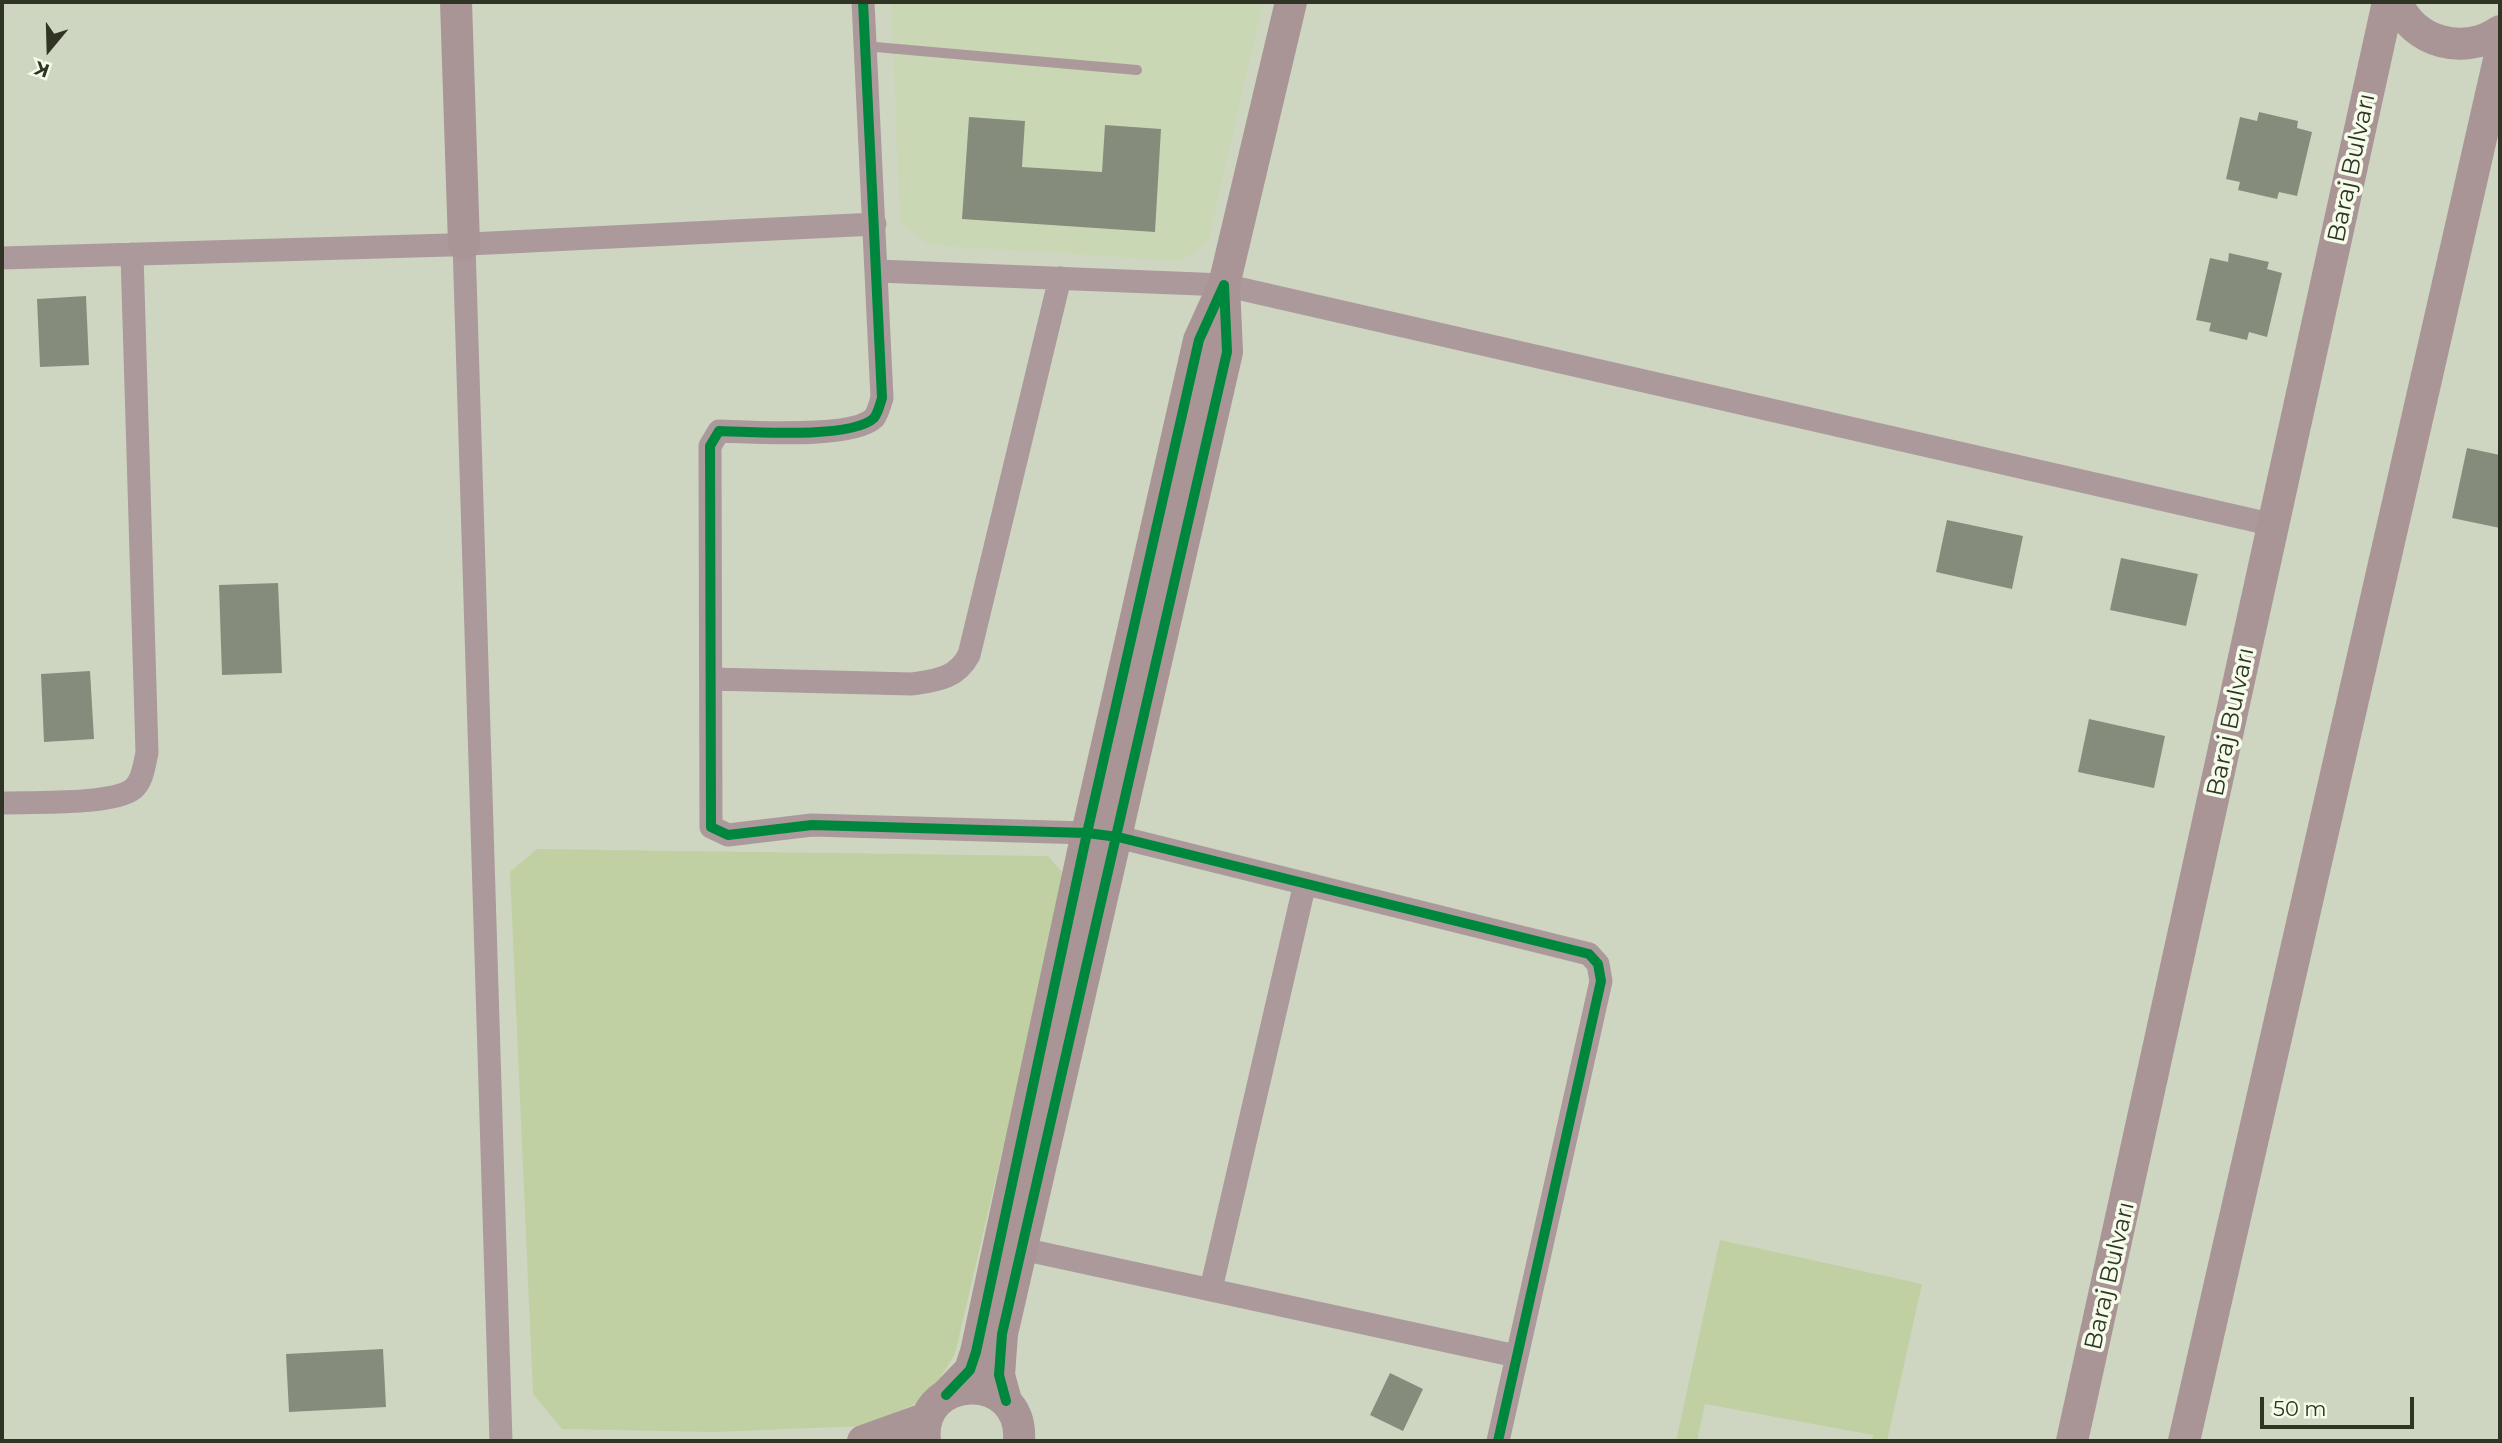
<!DOCTYPE html>
<html>
<head>
<meta charset="utf-8">
<style>
	body { margin:0 }
	#map { position:relative; width:2502px; height:1443px; overflow:hidden; background:#ced6c1; font-family:Montserrat,sans-serif }
	canvas { display:block }
	.frame { position:absolute; inset:0; border:4px solid #2f3425; pointer-events:none }
	.north { position:absolute; left:14px; top:14px; width:70px; height:70px; -webkit-text-stroke:5px #f5fce9; paint-order:stroke; rotate:199deg; font-size:19px; font-weight:700; line-height:28px; text-align:center; color:#2f3425 }
	.north::after { content:''; display:block; margin:auto; width:24px; height:32px; background:#2f3425; clip-path:polygon(50% 0,100% 100%,50% 72%,0 100%) }
	.scale { position:absolute; left:2260px; top:1397px; width:154px; height:32px; box-sizing:border-box; border:4px solid #2f3425; border-top:0; padding-left:9px; font-size:21px; line-height:24px; white-space:nowrap; color:#2f3425; -webkit-text-stroke:5px #f5fce9; paint-order:stroke }
</style>
</head>
<body>
<div id="map">
<canvas width="2502" height="1443"></canvas>
<div class="frame"></div>
<div class="north">K</div>
<div class="scale">50 m</div>
</div>
<script>
const context = document.querySelector('canvas').getContext('2d');
context.lineJoin = 'round';
function fillPath(path, color) { context.fillStyle = color; context.fill(path, 'evenodd'); }
function stroke(path, color, width, dash) { context.strokeStyle = color; context.lineWidth = width; context.lineCap = dash ? 'butt' : 'round'; context.setLineDash(dash || []); context.stroke(path); }
function drawText(font, color, halo, rows, align = 'center') {
  context.font = font + ' Montserrat,sans-serif'; context.lineWidth = 7; context.setLineDash([]); context.textBaseline = 'middle'; context.strokeStyle = halo; context.fillStyle = color; for (const [text, x, y, turn = 0] of rows) {
    context.save(); context.translate(x, y); context.rotate((+turn || 0) * Math.PI / 180); context.textAlign = isNaN(turn) ? turn : align; if (halo) context.strokeText(text, 0, 0); context.fillText(text, 0, 0); context.restore();
  }
}
fillPath(new Path2D(`
	M891,2H1263L1208,242L1182,261L929,245L900,222Z`), '#cad7b5');
fillPath(new Path2D(`
	M537,849L1048,856L1066,877L955,1354L927,1399L863,1426L714,1432L562,1429L533,1394L510,872Z
	M1720,1240L1922,1284L1887,1441H1872L1873,1435L1705,1404L1697,1441H1676Z`), '#c0d0a3');
fillPath(new Path2D(`
	M2259,112L2298,121L2297,128L2312,132L2297,196L2279,192L2277,199L2238,190L2240,182L2226,179L2240,117L2257,121Z
	M969,117L1025,121L1022,167L1102,172L1105,125L1161,129L1155,232L962,219Z
	M2229,253L2269,262L2267,269L2282,273L2267,337L2249,332L2247,340L2209,331L2211,323L2196,320L2210,258L2228,262Z
	M86,296L89,365L40,367L37,299Z
	M2467,448L2500,455V528L2452,518Z
	M1947,520L2023,536L2012,589L1936,572Z
	M2121,558L2198,574L2186,626L2110,610Z
	M278,583L282,673L222,675L219,585Z
	M90,671L94,739L44,742L41,674Z
	M2089,719L2165,736L2154,788L2078,772Z
	M383,1349L386,1407L289,1412L286,1354Z
	M1390,1373L1423,1389L1403,1431L1370,1415Z`), '#868c7c');
stroke(new Path2D(`
	M864,46L1137,70`), '#ac999b', 10);
stroke(new Path2D(`
	M863,2L882,398C880,404 878,413 874,418C852,439 751,432 719,431L710,446L711,827L728,835L812,825L1087,833L1118,837L1589,954L1598,964L1601,981L1498,1441
	M464,244L501,1441
	M2,258L449,245L875,224
	M878,271L1224,285L2274,525
	M712,679L912,684C937,680 956,679 969,655L1060,278
	M2,803C31,802 113,805 133,789C143,781 144,765 147,753L132,254
	M1022,1249L1516,1356
	M1211,1289L1305,883`), '#ac999b', 23);
stroke(new Path2D(`
	M456,2L464,244
	M2397,2C2413,43 2465,56 2500,31
	M1224,285L1291,2
	M946,1395L970,1370L976,1352L1087,833L1199,340L1224,285L1227,352L1002,1334L999,1375L1006,1401
	M863,1441L927,1418
	M925,1441C917,1373 1024,1369 1019,1441
	M2072,1441L2388,2
	M2184,1441L2500,55`), '#a99596', 32);
stroke(new Path2D(`
	M863,2L882,398C880,404 878,413 874,418C852,439 751,432 719,431L710,446L711,827L728,835L812,825L1087,833L1118,837L1589,954L1598,964L1601,981L1498,1441
	M946,1395L970,1370L976,1352L1087,833L1199,340L1224,285L1227,352L1002,1334L999,1375L1006,1401`), '#00873e', 10);
drawText('24px', '#2f3425', '#f5fce9', [
	["Baraj Bulvarı",2352,168,-78],
	["Baraj Bulvarı",2231,722,-78],
	["Baraj Bulvarı",2110,1276,-77]
]);
</script>
</body>
</html>
